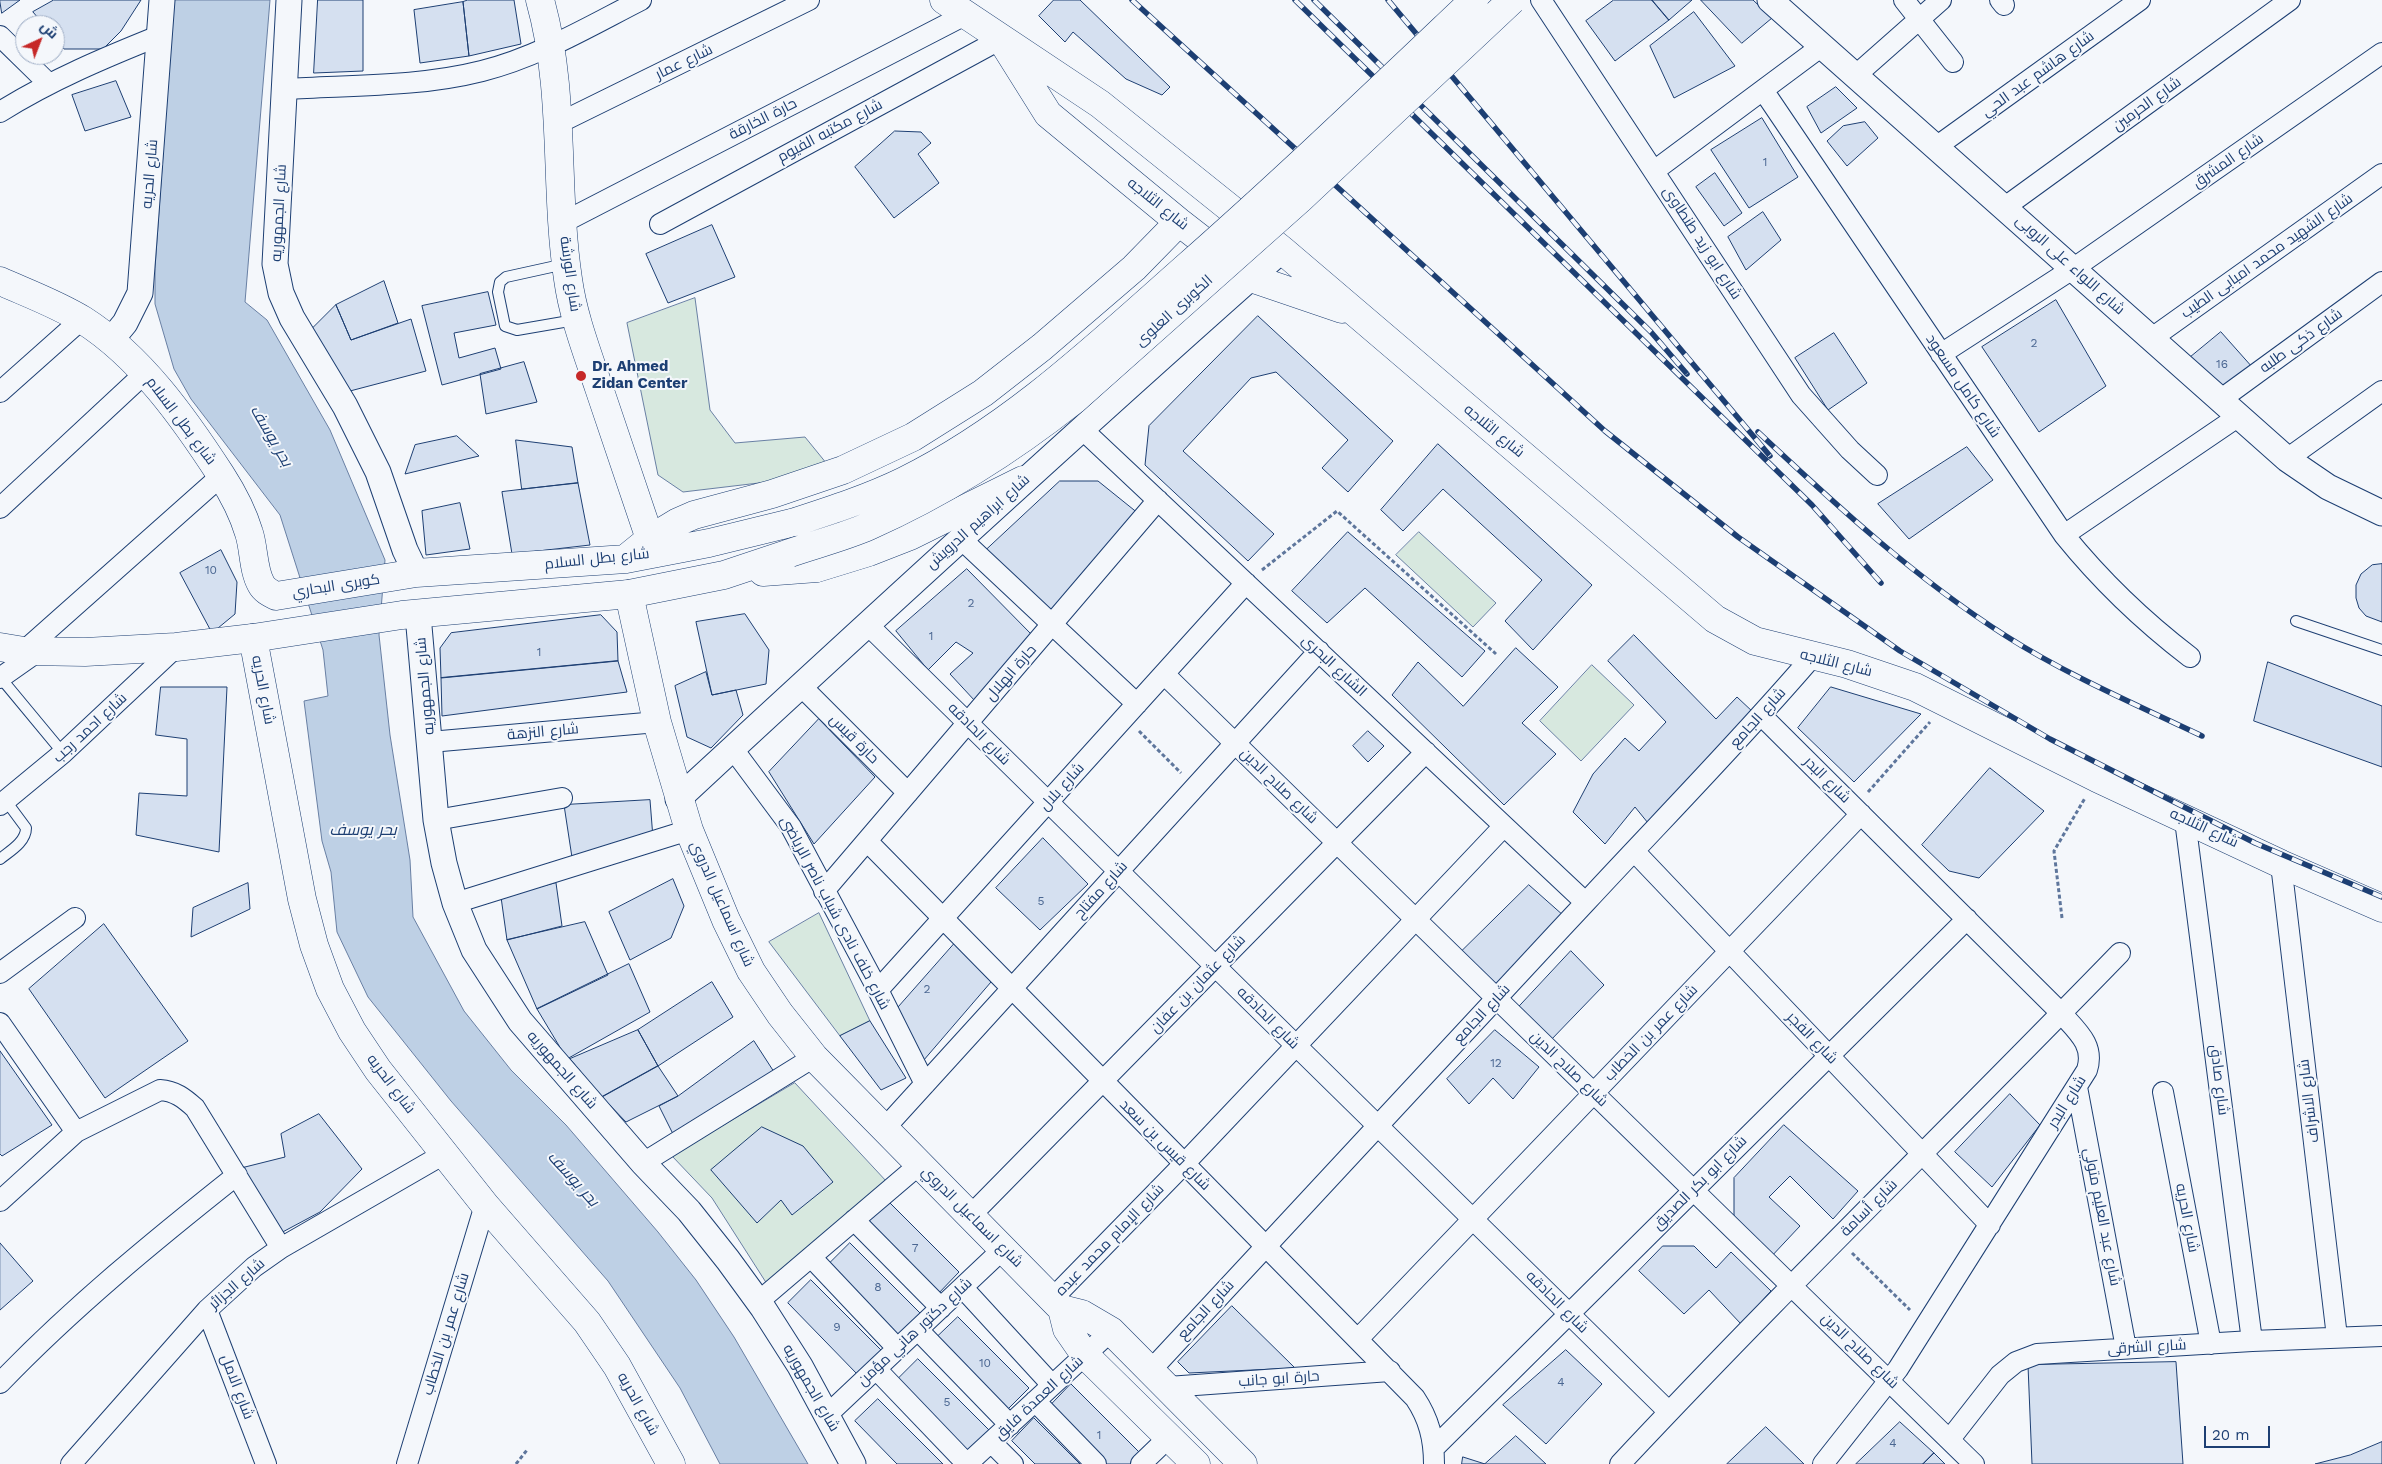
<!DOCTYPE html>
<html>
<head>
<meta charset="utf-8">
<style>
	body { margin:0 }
	#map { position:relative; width:2382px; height:1464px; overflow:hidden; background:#f4f7fb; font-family:"Work Sans",Cairo,sans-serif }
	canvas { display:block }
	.north { position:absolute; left:15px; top:15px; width:50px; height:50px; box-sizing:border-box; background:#f4f7fb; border:1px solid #9eadc5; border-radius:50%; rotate:43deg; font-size:14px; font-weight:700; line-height:20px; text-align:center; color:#1d3f73 }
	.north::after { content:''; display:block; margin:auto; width:18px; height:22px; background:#c62828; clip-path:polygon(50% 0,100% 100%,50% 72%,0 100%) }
	.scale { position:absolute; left:2204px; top:1426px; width:66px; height:22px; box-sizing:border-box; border:2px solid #1d3f73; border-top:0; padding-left:6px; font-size:15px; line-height:18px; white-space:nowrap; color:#1d3f73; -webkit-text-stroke:4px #f4f7fb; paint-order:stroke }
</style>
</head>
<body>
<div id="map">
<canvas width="2382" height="1464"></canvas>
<div class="north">ش</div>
<div class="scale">20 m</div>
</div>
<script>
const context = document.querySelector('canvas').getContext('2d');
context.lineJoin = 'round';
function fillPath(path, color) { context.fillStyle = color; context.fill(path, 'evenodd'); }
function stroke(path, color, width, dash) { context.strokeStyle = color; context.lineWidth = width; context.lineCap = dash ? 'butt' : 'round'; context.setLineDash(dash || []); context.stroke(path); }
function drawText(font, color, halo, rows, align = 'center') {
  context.font = font + ' "Work Sans",Cairo,sans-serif'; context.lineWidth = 4; context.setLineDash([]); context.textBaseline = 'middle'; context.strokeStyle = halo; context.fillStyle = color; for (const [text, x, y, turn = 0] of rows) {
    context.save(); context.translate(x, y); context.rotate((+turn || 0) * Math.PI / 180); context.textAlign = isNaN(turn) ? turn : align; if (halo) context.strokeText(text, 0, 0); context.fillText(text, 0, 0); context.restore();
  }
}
const green = new Path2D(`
	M695,298L710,410L735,443L805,437L827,464L784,480L683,492L658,475L627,323Z
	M1419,532L1496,603L1473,627L1396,555Z
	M1592,665L1634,705L1581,761L1540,721Z
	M819,913L870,1021L840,1036L769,942Z
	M795,1083L887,1182L767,1284L712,1198L672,1156Z`);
fillPath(green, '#d7e8df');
stroke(green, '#687fa3', 1);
const water = new Path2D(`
	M174,0H270L245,302L267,320L330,430L385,560L379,635L390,735L410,860L413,917L464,1011L511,1070L566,1125L658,1232L696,1280L734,1337L808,1464H720L680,1388L608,1281L451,1101L368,997L337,932L331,872L322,841L304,701L328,696L323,650L280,515L191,399L174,369L155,304V269Z`);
fillPath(water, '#bed0e5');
stroke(water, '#687fa3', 1);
const building = new Path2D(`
	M0,0H20L2,13Z
	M54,0H141L121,31L103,49H64L55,38V25H44L33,12Z
	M318,0H363V71L314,73Z
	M468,0H514L521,44L469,56L463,2Z
	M1054,0H1080L1170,87L1162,95L1126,79L1073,32L1065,42L1039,16Z
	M1614,0H1652L1669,20L1615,61L1586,21Z
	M1652,0H1692L1669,20Z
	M1701,0H1753L1772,18L1742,43Z
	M463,2L469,56L420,63L414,10Z
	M1694,12L1735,66L1674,98L1650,46Z
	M116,81L131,117L85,131L72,95Z
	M1836,87L1857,108L1821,133L1807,107Z
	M1762,118L1798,177L1749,208L1711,150Z
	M1865,122L1878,138L1847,166L1827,141L1843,126Z
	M895,131L921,132L931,143L918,154L939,183L894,218L855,167Z
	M1715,173L1742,213L1724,226L1696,187Z
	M1763,212L1781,240L1746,270L1728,237Z
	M712,225L735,277L668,303L646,254Z
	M384,281L398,323L351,340L336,305Z
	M488,292L496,325L454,333L459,358L495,348L501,369L442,385L422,306Z
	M2056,300L2106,386L2039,432L1982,347Z
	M336,305L351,340L411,319L426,371L350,391L312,329Z
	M1258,316L1393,441L1348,492L1322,468L1348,440L1276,372L1251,378L1183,451L1274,534L1248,561L1145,465L1149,426Z
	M2221,332L2253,368L2218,394L2187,360Z
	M1834,333L1867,383L1828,410L1795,358Z
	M524,362L537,402L486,414L480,374Z
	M457,436L479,456L405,474L415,445Z
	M516,440L572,447L578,483L522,489Z
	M1438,444L1592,585L1533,650L1505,621L1542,580L1443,489L1403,531L1381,510Z
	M1967,447L1993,480L1909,539L1878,504Z
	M1060,481H1098L1139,514L1046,618L983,553Z
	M578,483L590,545L512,554L502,492Z
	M460,503L470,549L426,555L422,511Z
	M1348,532L1485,651L1462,677L1365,588L1327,623L1292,591Z
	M221,550L237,582L235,614L212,633L180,573Z
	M2382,564V622L2366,616L2359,608L2356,598V585L2361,574L2372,565Z
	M967,569L1033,636L975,701L950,674L973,653L956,642L928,670L896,631Z
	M745,614L769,650L766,684L712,695L696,622Z
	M601,615L617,632L618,661L441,678L440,648L451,633Z
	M1634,635L1716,719L1737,697L1754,713L1648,823L1635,807L1605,844L1573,812L1593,774L1625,738L1639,751L1666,722L1608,661Z
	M1516,648L1558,687L1522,723L1556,754L1504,805L1392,695L1418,662L1463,706Z
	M618,661L627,692L442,716L441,678Z
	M2268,662L2382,706V767L2254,721Z
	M706,672L712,695L736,690L743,715L711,748L687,737L675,686Z
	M161,687H227L219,852L136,835L139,793L187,796V739L156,735Z
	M1831,687L1921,714L1854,782L1798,728Z
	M819,719L875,777L814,844L769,772Z
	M1368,731L1384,746L1368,762L1353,746Z
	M1990,768L2044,811L1979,878L1949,871L1922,845Z
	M650,800L653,838L573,864L564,805Z
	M1043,838L1088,884L1040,930L996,888Z
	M673,879L684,906L671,938L630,960L609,912Z
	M248,883L250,909L191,937L193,908Z
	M556,883L562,926L507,940L501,897Z
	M1529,885L1564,916L1496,986L1460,953Z
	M585,922L608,975L537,1009L507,940Z
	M104,924L188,1041L105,1098L29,989Z
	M955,943L991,982L923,1061L895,1011Z
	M1571,951L1604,985L1549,1042L1516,1010Z
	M629,964L650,1012L567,1059L537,1009Z
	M712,982L733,1017L658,1066L638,1030Z
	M870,1021L906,1078L881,1090L840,1036Z
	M638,1030L658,1066L602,1097L570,1059Z
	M1495,1030L1539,1067L1513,1099L1493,1078L1469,1104L1447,1079Z
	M754,1041L776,1075L674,1136L659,1106L678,1096Z
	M0,1051L52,1125L2,1156L0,1154Z
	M658,1066L678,1096L626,1122L602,1097Z
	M2010,1094L2040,1125L1992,1187L1955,1152Z
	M319,1114L362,1169L320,1212L277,1235L241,1168L285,1157L281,1134Z
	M1784,1125L1858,1191L1833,1219L1790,1176L1769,1197L1800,1226L1769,1259L1734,1224V1178Z
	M762,1127L803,1146L833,1182L792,1215L781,1200L757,1223L711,1170Z
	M888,1201L959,1272L936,1296L865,1224Z
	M0,1243L33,1281L0,1310Z
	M850,1243L921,1314L898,1337L828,1265Z
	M1663,1246H1694L1716,1268L1731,1252L1771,1291L1741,1324L1709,1290L1684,1314L1639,1271Z
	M811,1280L882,1351L858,1375L788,1303Z
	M1232,1306L1295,1368L1189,1373L1178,1362Z
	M958,1317L1029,1388L1006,1411L935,1339Z
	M1566,1350L1602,1384L1546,1444L1503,1405Z
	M918,1359L989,1430L966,1453L896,1381Z
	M2176,1362L2183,1464H2032L2028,1365Z
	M1071,1384L1142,1455L1134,1464H1105L1049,1407Z
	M878,1399L943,1464H897L855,1421Z
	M1034,1418L1080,1464H1035L1012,1441Z
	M1900,1422L1934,1453L1923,1464H1856Z
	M1766,1427L1804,1464H1727Z
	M1516,1436L1546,1464H1485Z
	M2382,1442V1464H2315L2350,1455Z
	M1934,1453L1945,1464H1923Z
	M1463,1457L1485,1464H1462Z`);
fillPath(building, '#d5e0f0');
stroke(building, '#1d3f73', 1);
const service = new Path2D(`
	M565,264L506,277L500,282L498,292L505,326L517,330L575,320
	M2296,621L2382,650
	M0,677L63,753
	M0,859C10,851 26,842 26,828L6,801`);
const minor = new Path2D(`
	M1541,0L1801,395L1850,450L1877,475
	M1904,0L1953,62
	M2000,0L2004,5
	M0,36L49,84
	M1855,76L1941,0
	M286,89C351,85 419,87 482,71C538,57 590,26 641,0
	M1763,90L2064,535C2102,582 2143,621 2190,657
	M0,112C51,80 106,57 161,35
	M559,123L809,0
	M1936,147L2140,0
	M1654,171L1822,46
	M2005,207L2290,0
	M562,223L965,15
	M660,224L1001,39
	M2152,338L2382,174
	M1941,354L2074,268L2382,53
	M0,392L82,319
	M2220,400L2382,282
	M1083,430L1585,902
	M2287,459L2382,391
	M0,508L145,373
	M2064,535L2239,416
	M960,538L1137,704
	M867,624L1669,1412
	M24,651L221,476
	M1164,674L1974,1464
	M0,678L37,652
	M801,686L908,793
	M1762,716L2061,1013C2077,1031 2095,1045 2087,1070L1898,1369L1823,1464
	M430,742L657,722
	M733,749L791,827L878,990L925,1084
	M0,805L63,753L176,647
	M436,820L562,798
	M2185,820L2252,1341
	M867,841L1415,1398C1429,1419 1434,1439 1434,1464
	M1634,851L1990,1225
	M2281,864L2337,1337
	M824,891L1158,500
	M455,903L689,830
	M0,973L75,918
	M878,990L1246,583
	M0,1023L76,1132
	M2077,1087L2126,1348
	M2163,1092L2211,1344
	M884,1129L1319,651
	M643,1163L814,1057
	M0,1201L76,1132L160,1090C175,1091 184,1098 195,1108L281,1248
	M971,1215L1426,752
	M854,1220L941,1308
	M811,1257L898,1349
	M963,1288L1052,1385
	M1052,1299L1184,1164L1504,826
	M758,1302L920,1164
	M207,1310L266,1464
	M918,1330L1010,1425
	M1358,1339L1861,814
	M876,1369L967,1464
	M1151,1370C1296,1214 1441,1057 1587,901C1662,820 1740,741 1812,657
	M0,1383C73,1307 155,1240 237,1175
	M1168,1387L1390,1371
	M1035,1401L1096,1464
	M827,1415L1003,1249
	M1950,1439L2000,1375L2016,1362L2037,1354L2252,1341L2382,1336
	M991,1442L1013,1464
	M1434,1448L1967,919
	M71,1464L207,1310L254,1267L281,1248L444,1154
	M407,1464L485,1205
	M967,1464L1111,1331
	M1141,1464L1169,1437
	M1620,1464C1783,1290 1954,1124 2120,953`);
const tertiary = new Path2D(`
	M289,0L275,264L281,293L292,318L345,406L378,472L405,550L416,573
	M1770,0L2287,459L2328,487L2382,513
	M111,340L125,323L140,293L162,0
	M418,615L436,820L444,863L455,903L474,950L520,1021L643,1163L689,1211L728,1260L763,1308L800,1366L853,1464
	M678,799C878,614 1078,430 1282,250`);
const secondary = new Path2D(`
	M629,594L657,722L689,830L726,920L751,971L780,1014L814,1057L1062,1309L1067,1329L1085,1355L1196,1464
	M253,638L302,899L314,945L330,989L352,1031L378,1070L485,1205L587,1322L617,1366L671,1464
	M1062,1309L1082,1314L1111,1331L1243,1464`);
const primary = new Path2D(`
	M540,0C566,92 554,186 568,279C573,316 587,352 599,388C616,438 633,488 650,539
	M944,0L1100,104L1282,250L1715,619L1755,641L1847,664L1915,687L2097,778L2281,864L2382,908
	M1006,47L1048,114L1179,222L1251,278L1342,309
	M0,281C27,293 57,304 83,320C141,357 184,418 221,475C232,492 243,513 249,533C254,548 253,570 261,584C264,590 270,593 276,596L416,573L626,559L709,543L795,522
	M629,556L650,539L678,522L694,515L772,494L843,470L913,437L983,393L1042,347L1134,268L1179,222
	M763,572L817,568L869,552L910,536L1023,480
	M0,647L24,651L85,652L176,647L253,638L402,615L629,594L724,575L790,553`);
stroke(service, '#1d3f73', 12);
stroke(minor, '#1d3f73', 22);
stroke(tertiary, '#1d3f73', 27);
stroke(secondary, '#1d3f73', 29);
stroke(primary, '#1d3f73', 29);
stroke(new Path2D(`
	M1262,570L1337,511L1496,654
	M1139,731L1181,773
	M1868,792L1930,722
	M2062,918L2054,851L2085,798
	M1852,1253L1910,1310
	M516,1464L527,1450`), '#5e769c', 3, [4, 2.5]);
stroke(service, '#f4f7fb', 10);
stroke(minor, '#f4f7fb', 20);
stroke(tertiary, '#f4f7fb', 25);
stroke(secondary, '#f4f7fb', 28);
stroke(primary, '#f4f7fb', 28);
const rail = new Path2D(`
	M1132,0L1605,431L1738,537L1900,651L2050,739L2255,843L2382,897
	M1295,0L1812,505L1881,583
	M1314,0L1651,332L1687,374
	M1388,0L1770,456
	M1758,432C1837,506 1915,578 2006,636C2067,675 2137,705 2202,736`);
stroke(rail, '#1d3f73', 5.5);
stroke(rail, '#f4f7fb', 4, [11]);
const primaryBridge = new Path2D(`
	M795,522C832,510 869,498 904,481C1011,428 1096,347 1184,269C1283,182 1378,91 1474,0
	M790,553C816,544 844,537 869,526C943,493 1011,450 1074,400L1300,199L1512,0`);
stroke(primaryBridge, '#1d3f73', 29, []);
stroke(primaryBridge, '#f4f7fb', 28);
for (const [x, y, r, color] of [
	[581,376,6,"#c62828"]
]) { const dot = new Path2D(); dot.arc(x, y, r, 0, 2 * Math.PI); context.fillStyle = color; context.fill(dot); stroke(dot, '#f4f7fb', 2); }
drawText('12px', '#4b6792', null, [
	["1",1765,162],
	["2",2034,343],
	["16",2222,364],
	["10",211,570],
	["2",971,603],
	["1",931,636],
	["1",539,652],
	["5",1041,901],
	["2",927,989],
	["12",1496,1063],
	["7",915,1248],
	["8",878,1287],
	["9",837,1327],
	["10",985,1363],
	["4",1561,1382],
	["5",947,1402],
	["1",1099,1435],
	["4",1893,1443]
]);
drawText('15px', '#1d3f73', '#f4f7fb', [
	["شارع عمار",684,62,-26],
	["شارع هاشم عبد الحي",2038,74,-36],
	["شارع الحرمين",2147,104,-36],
	["حارة الخارقة",763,119,-27],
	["شارع مكتبه الفيوم",830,131,-28],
	["شارع المشرق",2228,161,-35],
	["شارع الحريه",150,174,-85],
	["شارع الثلاجه",1158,204,39],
	["شارع الجمهوريه",279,213,-87],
	["شارع ابو زيد طنطاوى",1702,243,57],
	["شارع الشهيد محمد امبابى الطيب",2267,256,-35],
	["شارع اللواء على الروبى",2070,265,42],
	["شارع الورشة",570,274,82],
	["الكوبرى العلوى",1174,311,-42],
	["شارع ذكى طلبه",2301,341,-36],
	["شارع كامل مسعود",1963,386,56],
	["شارع بطل السلام",181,421,53],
	["شارع الثلاجه",1494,431,40],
	["شارع ابراهيم الدرويش",978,522,-42],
	["شارع بطل السلام",597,559,-6],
	["كوبرى البحاري",336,586,-9],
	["شارع الثلاجه",1836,663,14],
	["الشارع البحرى",1334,666,43],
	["حارة الهلال",1011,673,-49],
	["شارع الجمهوريه",425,686,-95],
	["شارع الحريه",263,690,79],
	["شارع الجامع",1758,718,-48],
	["شارع احمد رجب",90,728,-43],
	["شارع النزهة",543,732,-5],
	["شارع الحادقه",979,734,45],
	["حارة قيس",854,739,45],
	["شارع البدر",1827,780,45],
	["شارع صلاح الدين",1279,786,44],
	["شارع بلال",1062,787,-48],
	["شارع الثلاجه",2204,828,25],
	["شارع مفتاح",1101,890,-48],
	["شارع اسماعيل الدروي",722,904,66],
	["شارع خلف نادى شباب ناصر الرياضى",835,913,62],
	["شارع عثمان بن عفان",1198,984,-46],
	["شارع الجامع",1482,1014,-47],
	["شارع الحادقه",1268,1018,45],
	["شارع عمر بن الخطاب",1651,1033,-46],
	["شارع الفجر",1812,1038,46],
	["شارع صلاح الدين",1569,1069,44],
	["شارع الجمهوريه",562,1070,49],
	["شارع صادق",2219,1080,83],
	["شارع الحريه",391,1084,53],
	["شارع الاشراف",2309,1101,-97],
	["شارع البدر",2067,1102,-58],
	["شارع قيس بن سعد",1165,1145,45],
	["شارع ابو بكر الصديق",1700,1183,-45],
	["شارع أسامة",1869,1208,-45],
	["شارع اسماعيل الدروي",972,1217,45],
	["شارع عبد العليم متولي",2102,1217,79],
	["شارع الحريه",2187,1218,79],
	["شارع الإمام محمد عبده",1110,1240,-46],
	["شارع الجزائر",237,1284,-41],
	["شارع الحادقه",1557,1302,45],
	["شارع الجامع",1206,1310,-47],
	["شارع دكتور هاني مؤمن",915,1332,-43],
	["شارع عمر بن الخطاب",446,1334,-73],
	["شارع الشرقى",2147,1347,-3],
	["شارع صلاح الدين",1860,1351,44],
	["حارة ابو جانب",1279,1379,-4],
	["شارع الامل",237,1387,69],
	["شارع الجمهوريه",811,1388,60],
	["شارع العمدة فايق",1039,1398,-43],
	["شارع الحريه",638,1404,61]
]);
drawText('bold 15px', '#1d3f73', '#f4f7fb', [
	["Dr. Ahmed",592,367],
	["Zidan Center",592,384]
], 'left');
drawText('italic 16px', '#1d3f73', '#f4f7fb', [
	["بحر يوسف",271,436,60],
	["بحر يوسف",363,830],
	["بحر يوسف",573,1179,48]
]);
</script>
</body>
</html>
